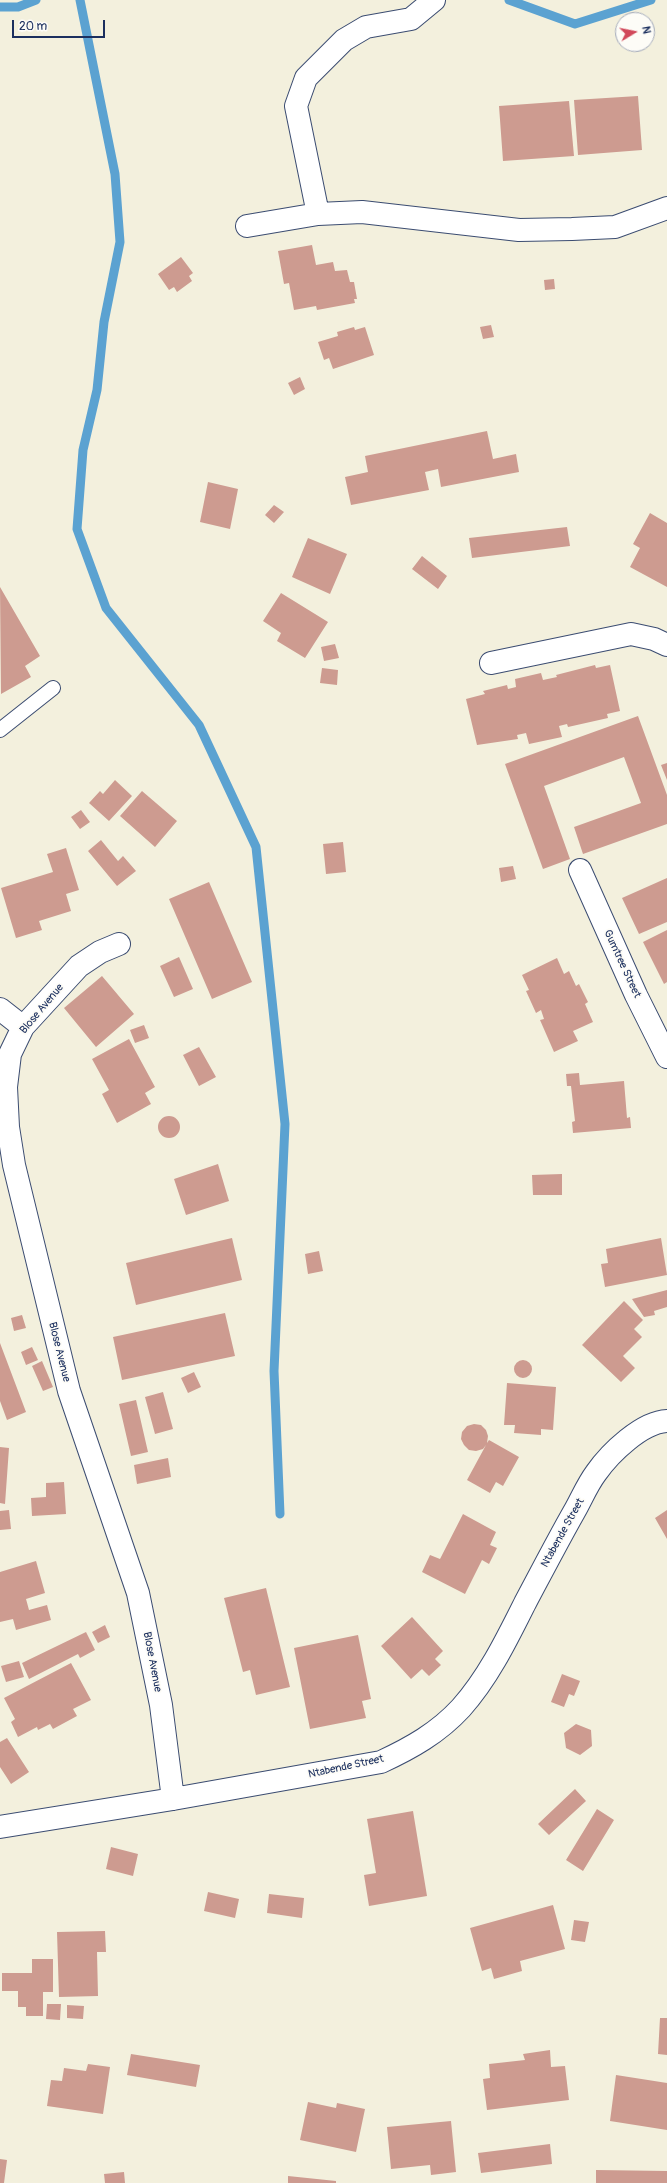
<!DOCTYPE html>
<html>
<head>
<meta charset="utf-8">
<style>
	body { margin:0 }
	#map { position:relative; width:667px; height:2183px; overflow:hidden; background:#f3f0dd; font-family:Pangolin,sans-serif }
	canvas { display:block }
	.north { position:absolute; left:615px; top:12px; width:40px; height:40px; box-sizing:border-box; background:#fdfcf7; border:1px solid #a3aaba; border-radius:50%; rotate:80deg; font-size:11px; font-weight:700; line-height:16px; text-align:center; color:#1b2f5e }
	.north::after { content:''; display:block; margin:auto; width:14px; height:18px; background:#d1495b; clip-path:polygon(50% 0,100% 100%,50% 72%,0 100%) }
	.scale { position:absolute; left:12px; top:20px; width:93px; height:18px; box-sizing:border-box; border:2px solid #1b2f5e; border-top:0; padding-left:5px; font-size:12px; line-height:14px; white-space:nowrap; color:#1b2f5e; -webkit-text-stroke:3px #fdfcf7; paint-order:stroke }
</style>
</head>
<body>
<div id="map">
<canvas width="667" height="2183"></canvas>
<div class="north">N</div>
<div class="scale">20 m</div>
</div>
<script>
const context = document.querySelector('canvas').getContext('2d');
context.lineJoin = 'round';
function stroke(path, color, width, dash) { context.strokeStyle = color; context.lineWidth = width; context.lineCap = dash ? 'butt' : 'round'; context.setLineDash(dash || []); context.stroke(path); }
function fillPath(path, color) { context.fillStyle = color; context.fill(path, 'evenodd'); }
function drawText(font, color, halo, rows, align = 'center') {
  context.font = font + ' Pangolin,sans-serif'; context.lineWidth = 3.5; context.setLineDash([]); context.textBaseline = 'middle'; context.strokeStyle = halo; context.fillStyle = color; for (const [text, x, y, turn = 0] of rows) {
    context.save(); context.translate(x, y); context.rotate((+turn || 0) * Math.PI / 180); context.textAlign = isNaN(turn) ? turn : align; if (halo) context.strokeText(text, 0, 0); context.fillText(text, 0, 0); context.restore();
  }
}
stroke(new Path2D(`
	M80,0L115,174L120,242L104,322L97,390L83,450L77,529L106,608L199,725L256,847L285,1124L274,1371L280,1514
	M509,0L575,24L651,0
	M0,7H18L36,0`), '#5ba2d1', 9);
fillPath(new Path2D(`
	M638,96L642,150L578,155L574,100Z
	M569,101L574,156L503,161L499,106Z
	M312,245L316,265L333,262L335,271L347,270L350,282H354L357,299H354L355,303L317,310L316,306L294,310L289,283L284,284L278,251Z
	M181,257L193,273L189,276L192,281L177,292L174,287L169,290L158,274Z
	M554,279L555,289L545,290L544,280Z
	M491,325L494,337L483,339L480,327Z
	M354,327L355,330L365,327L374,355L333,369L329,358L324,360L318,342L338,336L337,332Z
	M300,377L305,389L294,395L288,383Z
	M487,431L493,459L516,454L519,472L441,487L438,469L425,472L429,490L351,505L345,477L368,472L365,456Z
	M208,482L238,489L230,529L200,522Z
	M274,505L284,512L274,523L265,515Z
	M650,513L667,523V587L630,567L640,548L633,544Z
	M567,527L570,546L472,558L469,538Z
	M308,538L347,554L330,594L292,577Z
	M422,556L447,576L438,589L412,569Z
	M0,587L40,656L25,666L31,677L1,694Z
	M281,593L328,622L305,658L277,641L281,633L263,621Z
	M335,644L339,658L324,661L321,647Z
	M595,665L596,668L610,665L620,711L607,714L608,718L568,727L567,724L559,726L562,737L529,744L526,733L517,735L518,739L477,745L466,699L485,694L483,691L507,685L508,689L516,687L515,679L541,673L543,680L557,677L556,675Z
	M322,668L338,670L337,685L320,683Z
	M638,716L667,795V824L583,854L574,827L641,803L624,757L544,786L570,859L543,869L505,764Z
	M667,763V780L661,765Z
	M115,780L132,796L109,821L89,803L100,791L103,794Z
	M142,791L177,821L155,847L120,816Z
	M81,810L90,822L80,829L71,817Z
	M101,840L118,861L123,856L136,871L117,886L88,851Z
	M343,842L346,872L326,874L323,844Z
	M66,848L79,890L66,894L71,911L39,921L42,930L16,938L1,888L53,872L47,854Z
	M513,866L516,879L501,882L499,868Z
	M667,878V922L639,934L622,898Z
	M209,882L252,982L212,999L169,899Z
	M667,930V982L664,984L643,942Z
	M179,957L193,989L174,997L160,966Z
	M557,958L564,974L569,971L576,986L579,984L588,1002L585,1004L593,1022L573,1031L578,1041L554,1052L540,1020L544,1019L541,1010L536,1013L526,991L529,990L522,975Z
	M102,976L134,1014L96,1047L64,1008Z
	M144,1025L149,1038L135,1043L130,1030Z
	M129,1039L155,1087L145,1093L151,1104L117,1123L102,1094L109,1090L92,1059Z
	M199,1047L216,1077L199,1086L183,1055Z
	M579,1073L580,1085L624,1081L627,1118L630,1117L631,1128L573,1133L572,1122L575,1121L571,1086H567L566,1074Z
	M158 1127a11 11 0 1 1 22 0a11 11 0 1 1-22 0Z
	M218,1164L229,1201L186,1215L174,1179Z
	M562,1174V1195H533L532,1175Z
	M232,1238L242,1280L136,1305L126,1263Z
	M661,1238L667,1275L605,1287L601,1264L608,1263L606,1249Z
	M319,1251L323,1271L308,1274L305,1254Z
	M667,1290V1307L654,1311L655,1315L644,1317L632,1299Z
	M624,1301L643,1320L634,1329L642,1337L623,1356L635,1368L621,1382L582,1345Z
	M225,1313L235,1356L122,1380L113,1337Z
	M22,1315L26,1328L14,1331L11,1318Z
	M0,1343L26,1412L7,1420L0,1401Z
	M32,1347L38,1360L26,1365L21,1352Z
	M514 1369a9 9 0 1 1 18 0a9 9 0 1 1-18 0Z
	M42,1361L53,1387L43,1391L32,1366Z
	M194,1372L201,1387L188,1393L181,1378Z
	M507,1383L556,1387L553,1430L541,1429V1435L514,1433L515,1425H504Z
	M163,1392L173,1429L155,1434L145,1397Z
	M136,1400L148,1452L131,1456L119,1404Z
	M474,1424L481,1425L486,1430L488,1436L487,1443L489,1440L519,1457L503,1486L496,1482L490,1493L467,1480L486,1445L483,1449L476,1451L469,1450L464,1445L461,1439L462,1432L467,1426Z
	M0,1447L9,1448L5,1504L0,1503Z
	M168,1458L171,1477L137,1484L134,1465Z
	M64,1482L66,1514L32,1516L31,1498L46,1497V1483Z
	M9,1510L11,1529L0,1530V1511Z
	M667,1510V1539L655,1518Z
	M463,1514L496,1532L490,1545L497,1548L489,1564L482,1560L465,1594L422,1572L430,1555L440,1559Z
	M36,1561L45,1593L26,1599L29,1610L47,1605L51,1620L16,1630L13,1619L0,1622V1572Z
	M266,1588L290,1687L256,1695L250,1670L243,1672L224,1598Z
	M412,1617L443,1651L435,1659L441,1665L429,1676L422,1669L411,1679L381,1646Z
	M105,1625L110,1637L98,1643L92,1632Z
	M86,1632L95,1650L80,1658L78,1654L29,1679L22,1663Z
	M358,1635L371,1699L362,1701L366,1718L310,1729L294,1648Z
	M19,1661L24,1677L6,1682L1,1666Z
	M71,1663L91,1700L73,1709L77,1716L53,1729L50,1724L38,1730L37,1727L18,1737L11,1722L15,1719L4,1698Z
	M562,1674L580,1681L574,1696L569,1694L564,1707L551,1702Z
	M576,1724L591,1730L592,1746L580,1755L566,1748L564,1733Z
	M7,1738L29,1772L11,1784L0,1767V1742Z
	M575,1789L586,1801L549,1835L538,1824Z
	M597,1809L614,1820L583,1871L566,1860Z
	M413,1811L427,1896L369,1906L364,1875L376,1873L367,1819Z
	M111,1847L138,1854L133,1876L106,1869Z
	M208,1892L239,1899L235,1918L204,1911Z
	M269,1894L304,1898L302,1918L267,1913Z
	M553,1905L565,1949L520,1961L522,1971L494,1979L491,1968L482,1971L470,1928Z
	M574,1920L589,1922L585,1942L571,1940Z
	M105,1931L106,1952H97L98,1996L59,1997L57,1932Z
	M32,1959H53V1992H43V2016H26V2007H18V1991H2V1973H32Z
	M47,2004H61L60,2020L46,2019Z
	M67,2005L84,2006L83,2019L67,2018Z
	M660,2018H667V2055L658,2054Z
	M550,2050L551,2067L565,2066L569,2100L487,2110L483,2079L490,2078L489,2064L525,2060L523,2054Z
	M131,2054L200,2065L196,2087L127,2075Z
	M88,2064L110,2067L103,2114L47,2106L51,2080L62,2081L64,2068L86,2071Z
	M616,2075L667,2083V2130L610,2121Z
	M308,2102L336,2108L337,2103L365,2109L356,2152L300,2140Z
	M451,2121L456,2172L431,2175L430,2165L391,2169L387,2127Z
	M550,2144L552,2164L481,2173L478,2153Z
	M0,2159L7,2160L4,2183H0Z
	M596,2170L667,2171V2183H596Z
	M124,2172L125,2183H105L104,2174Z
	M288,2176L336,2181V2183H288Z`), '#cd9b90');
const service = new Path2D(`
	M0,730L53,688`);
const minor = new Path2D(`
	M318,214L296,106L306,78L344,40L366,27L411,19L434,0
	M247,226L318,214L362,212L519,230L572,229L615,227L667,208
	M491,663L631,634L654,639L667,645
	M580,870L636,995L667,1057
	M119,944L100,952L79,966L23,1027L10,1054L6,1087L8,1127L14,1165L69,1391L138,1593L161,1705L173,1799
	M0,1009L23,1027
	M0,1827L173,1799L381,1762C411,1748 438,1733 461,1708C488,1678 507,1639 525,1603C541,1573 557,1542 574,1512C581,1500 587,1485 596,1473C610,1453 642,1422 667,1421`);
stroke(service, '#3b4c71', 16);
stroke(minor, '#3b4c71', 24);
stroke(service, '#fff', 14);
stroke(minor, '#fff', 22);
drawText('11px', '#1b2f5e', '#fdfcf7', [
	["Gumtree Street",622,964,65],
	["Blose Avenue",42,1009,-50],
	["Blose Avenue",59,1352,76],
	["Ntabende Street",563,1533,-61],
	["Blose Avenue",152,1662,79],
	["Ntabende Street",346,1767,-12]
]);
</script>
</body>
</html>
